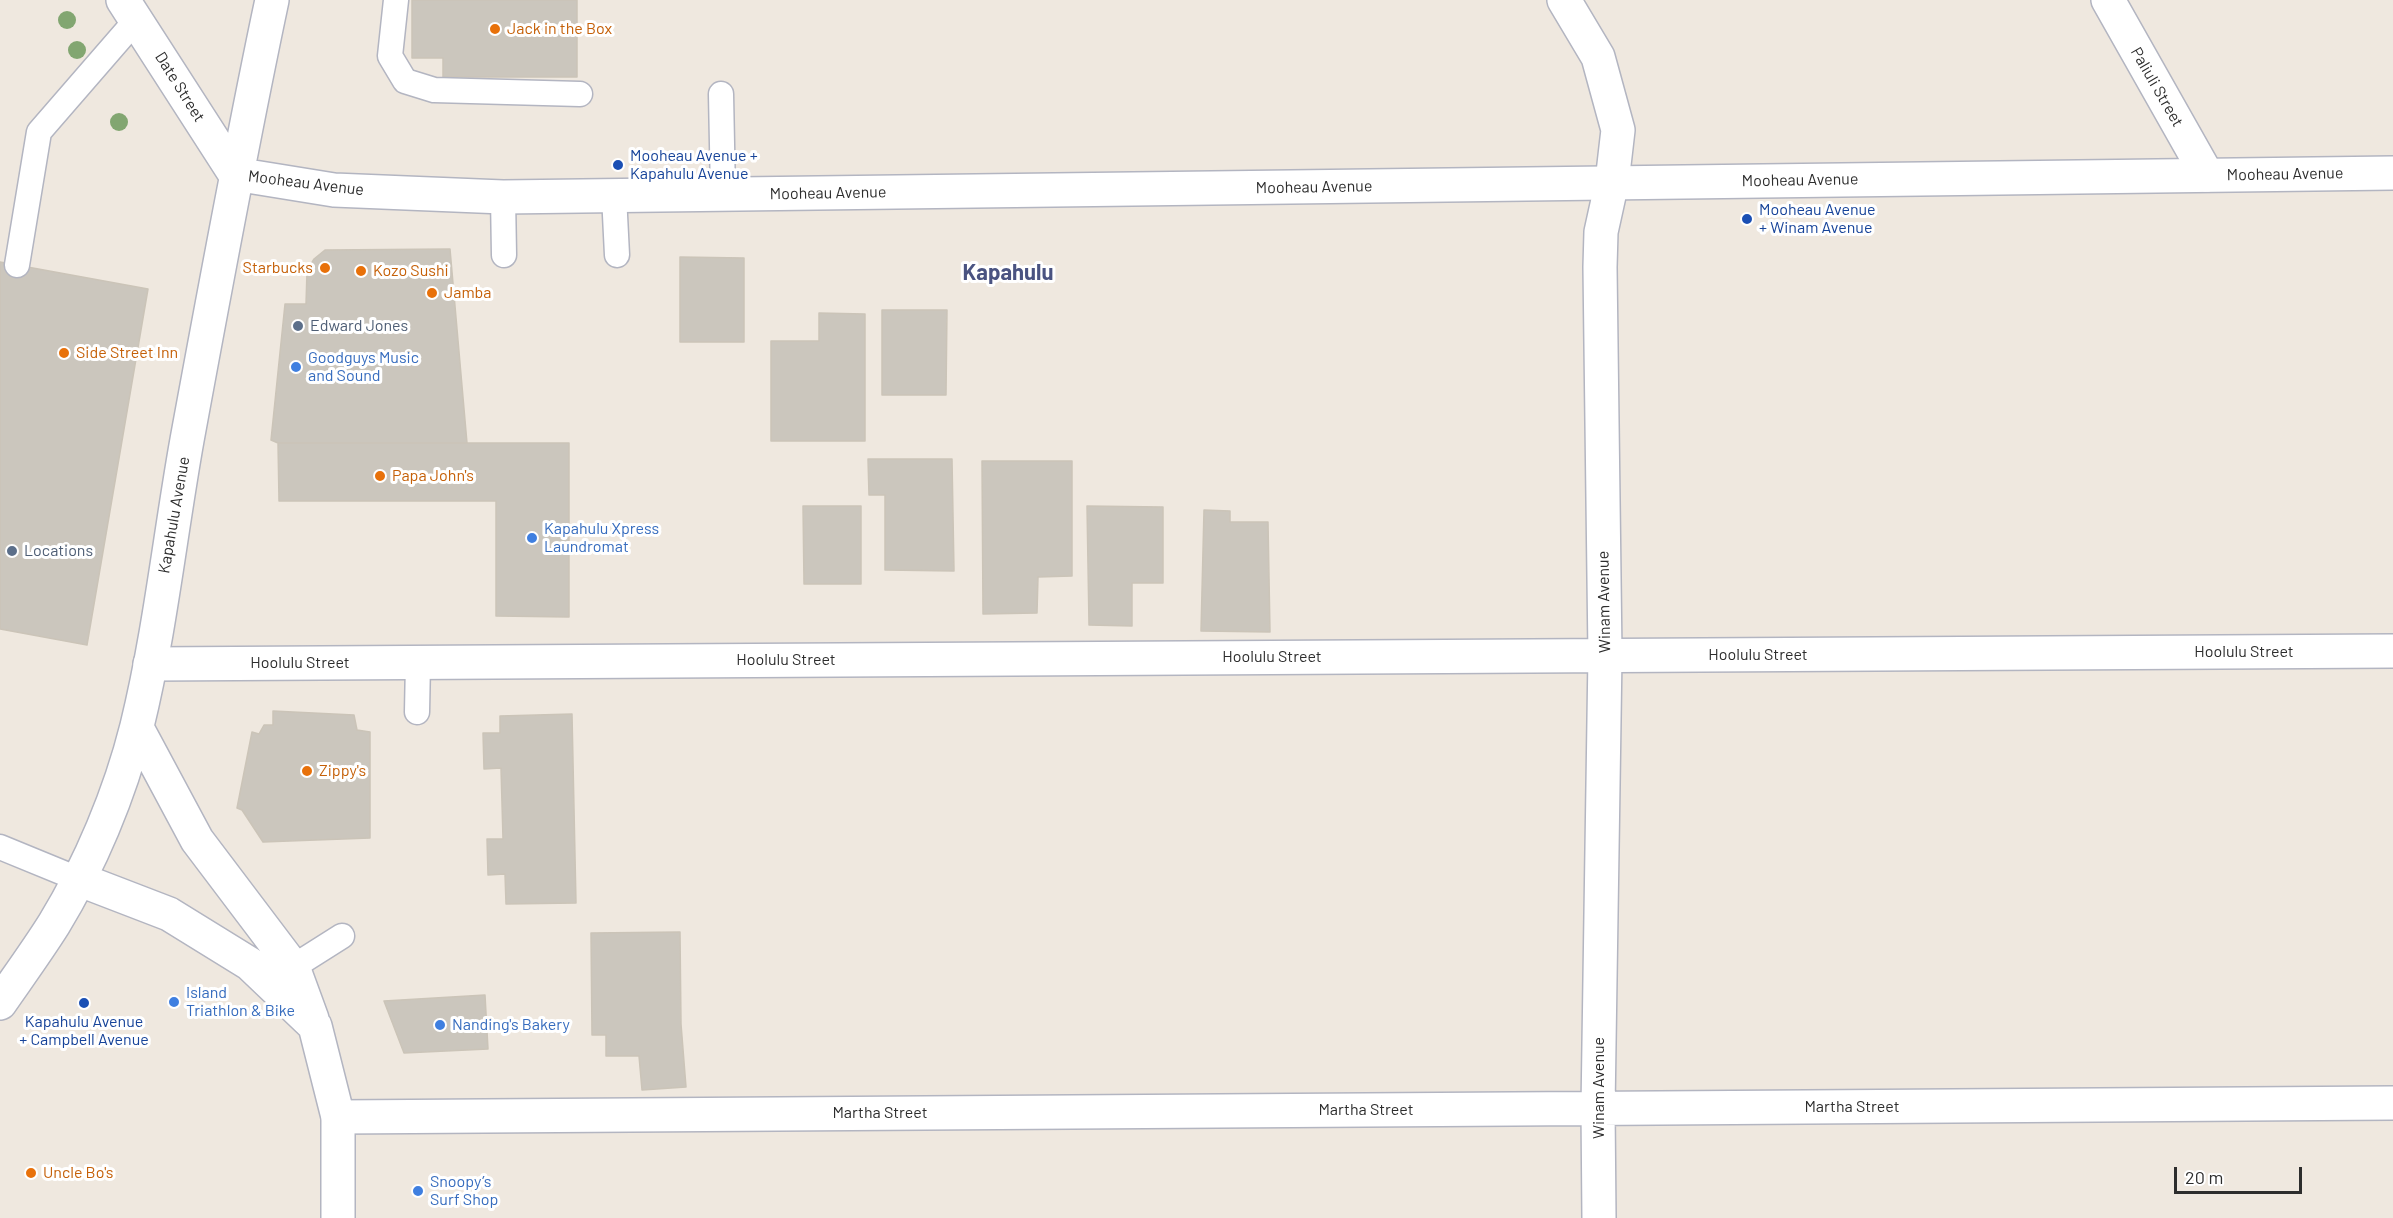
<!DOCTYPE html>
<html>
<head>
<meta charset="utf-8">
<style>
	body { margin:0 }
	#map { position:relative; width:2393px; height:1218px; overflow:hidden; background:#efe8df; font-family:Barlow,sans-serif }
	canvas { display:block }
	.scale { position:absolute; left:2174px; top:1167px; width:128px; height:27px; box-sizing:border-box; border:3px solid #2d2d2d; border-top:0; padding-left:8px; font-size:18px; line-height:21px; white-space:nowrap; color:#2d2d2d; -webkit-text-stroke:4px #fff; paint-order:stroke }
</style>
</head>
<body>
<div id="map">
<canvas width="2393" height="1218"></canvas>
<div class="scale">20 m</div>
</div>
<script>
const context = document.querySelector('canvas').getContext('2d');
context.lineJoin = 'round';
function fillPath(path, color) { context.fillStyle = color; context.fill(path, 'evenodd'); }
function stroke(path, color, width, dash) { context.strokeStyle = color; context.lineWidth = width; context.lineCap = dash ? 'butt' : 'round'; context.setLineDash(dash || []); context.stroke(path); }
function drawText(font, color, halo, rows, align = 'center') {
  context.font = font + ' Barlow,sans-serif'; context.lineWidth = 6; context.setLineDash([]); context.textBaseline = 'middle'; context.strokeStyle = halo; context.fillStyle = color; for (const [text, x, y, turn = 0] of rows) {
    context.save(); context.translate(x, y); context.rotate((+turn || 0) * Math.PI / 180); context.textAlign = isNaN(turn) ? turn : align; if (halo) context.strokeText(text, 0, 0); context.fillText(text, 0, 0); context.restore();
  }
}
const building = new Path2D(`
	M412,0H577V77H443V58H412Z
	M450,249L467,443H278L271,440L285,304H306L307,271L314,259L325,250Z
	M680,257L744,258V342H680Z
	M0,262L148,289L87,645L0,629Z
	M882,310H947L946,395H882Z
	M819,313L865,314V441H771V341H819Z
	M278,443H569V617L496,616V501H279Z
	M868,459H952L954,571L885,570V495H869Z
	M982,461H1072V576L1038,577L1037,613L983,614Z
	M803,506H861V584H804Z
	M1087,506L1163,507V583H1132V626L1089,625Z
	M1204,510L1230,511V522H1268L1270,632L1201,631Z
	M273,711L354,715L357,730L370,732V838L263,842L242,810L237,808L252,732L259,734L264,725H273Z
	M572,714L576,903L506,904L505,874L488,875L487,839H503L501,768L484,769L483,733H500V716Z
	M680,932L681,1024L686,1087L642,1090L639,1056H606V1035H592L591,933Z
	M485,995L488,1049L404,1053L384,1001Z`);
fillPath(building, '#cbc6bd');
stroke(building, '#cbc4b8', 1.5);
const lane = new Path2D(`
	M396,0L390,56L405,81L434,90L580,94
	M721,94L723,194
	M614,195L617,255
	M503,197L504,255
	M17,265L39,132L137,19
	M417,712L418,662
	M0,847L78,879
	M293,967L342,936`);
const street = new Path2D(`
	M1564,0L1598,57L1618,130L1612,182L1601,232L1600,267L1605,655L1598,1108L1599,1218
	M2108,0L2207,175
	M150,664L2393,651
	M338,1117L2393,1103`);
const secondary = new Path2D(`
	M123,0L235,174
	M235,174L334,190L503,197L2393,173
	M137,728L197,840L293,967L312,1019
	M78,879L169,914L250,964L315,1026L338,1117V1218
	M0,1003C18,977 37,951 54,924C90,865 120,794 137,726C160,632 170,535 187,440C214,293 241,146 272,0`);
stroke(lane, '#b3b5c1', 27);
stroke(street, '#b3b5c1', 36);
stroke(secondary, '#b3b5c1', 36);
stroke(lane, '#fff', 24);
stroke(street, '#fff', 33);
stroke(secondary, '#fff', 33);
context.fillStyle = '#82a671';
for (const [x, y] of [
	[67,20],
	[77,50],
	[119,122]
]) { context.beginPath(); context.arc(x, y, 9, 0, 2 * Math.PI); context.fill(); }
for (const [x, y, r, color] of [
	[495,29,6,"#e8710a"],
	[618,165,6,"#1a4fb4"],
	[1747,219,6,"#1a4fb4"],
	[325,268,6,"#e8710a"],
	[361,271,6,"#e8710a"],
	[432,293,6,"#e8710a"],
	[298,326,6,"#5c6f8a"],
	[64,353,6,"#e8710a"],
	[296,367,6,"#3f7fe0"],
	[380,476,6,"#e8710a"],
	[532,538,6,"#3f7fe0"],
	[12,551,6,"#5c6f8a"],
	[307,771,6,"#e8710a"],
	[174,1002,6,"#3f7fe0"],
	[84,1003,6,"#1a4fb4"],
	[440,1025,6,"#3f7fe0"],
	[31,1173,6,"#e8710a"],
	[418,1191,6,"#3f7fe0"]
]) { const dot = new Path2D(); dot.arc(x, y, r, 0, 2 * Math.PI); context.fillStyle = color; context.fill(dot); stroke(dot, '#fff', 2); }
drawText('16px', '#c56008', '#fff', [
	["Jack in the Box",507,29],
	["Starbucks",313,268,"right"],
	["Kozo Sushi",373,271],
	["Jamba",444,293],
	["Side Street Inn",76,353],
	["Papa John's",392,476],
	["Zippy's",319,771],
	["Uncle Bo's",43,1173]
], 'left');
drawText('16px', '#2d2d2d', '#fff', [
	["Date Street",180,87,58],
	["Paliuli Street",2157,87,60],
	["Mooheau Avenue",2285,174,-1],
	["Mooheau Avenue",1800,180,-1],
	["Mooheau Avenue",306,183,7],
	["Mooheau Avenue",1314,187,-1],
	["Mooheau Avenue",828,193,-1],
	["Kapahulu Avenue",174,515,-80],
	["Winam Avenue",1604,602,-91],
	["Hoolulu Street",2244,652],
	["Hoolulu Street",1758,655],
	["Hoolulu Street",1272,657],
	["Hoolulu Street",786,660],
	["Hoolulu Street",300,663],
	["Winam Avenue",1599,1088,-90],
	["Martha Street",1852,1107],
	["Martha Street",1366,1110],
	["Martha Street",880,1113]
]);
drawText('16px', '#164399', '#fff', [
	["Mooheau Avenue +",630,156],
	["Kapahulu Avenue",630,174],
	["Mooheau Avenue",1759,210],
	["+ Winam Avenue",1759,228],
	["Kapahulu Avenue",84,1022,"center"],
	["+ Campbell Avenue",84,1040,"center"]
], 'left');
drawText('16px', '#4e5e75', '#fff', [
	["Edward Jones",310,326],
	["Locations",24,551]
], 'left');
drawText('16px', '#366cbe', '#fff', [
	["Goodguys Music",308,358],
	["and Sound",308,376],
	["Kapahulu Xpress",544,529],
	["Laundromat",544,547],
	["Island",186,993],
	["Triathlon & Bike",186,1011],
	["Nanding's Bakery",452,1025],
	["Snoopy’s",430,1182],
	["Surf Shop",430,1200]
], 'left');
drawText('bold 22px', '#4a5381', '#fff', [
	["Kapahulu",1008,273]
]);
</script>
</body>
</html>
